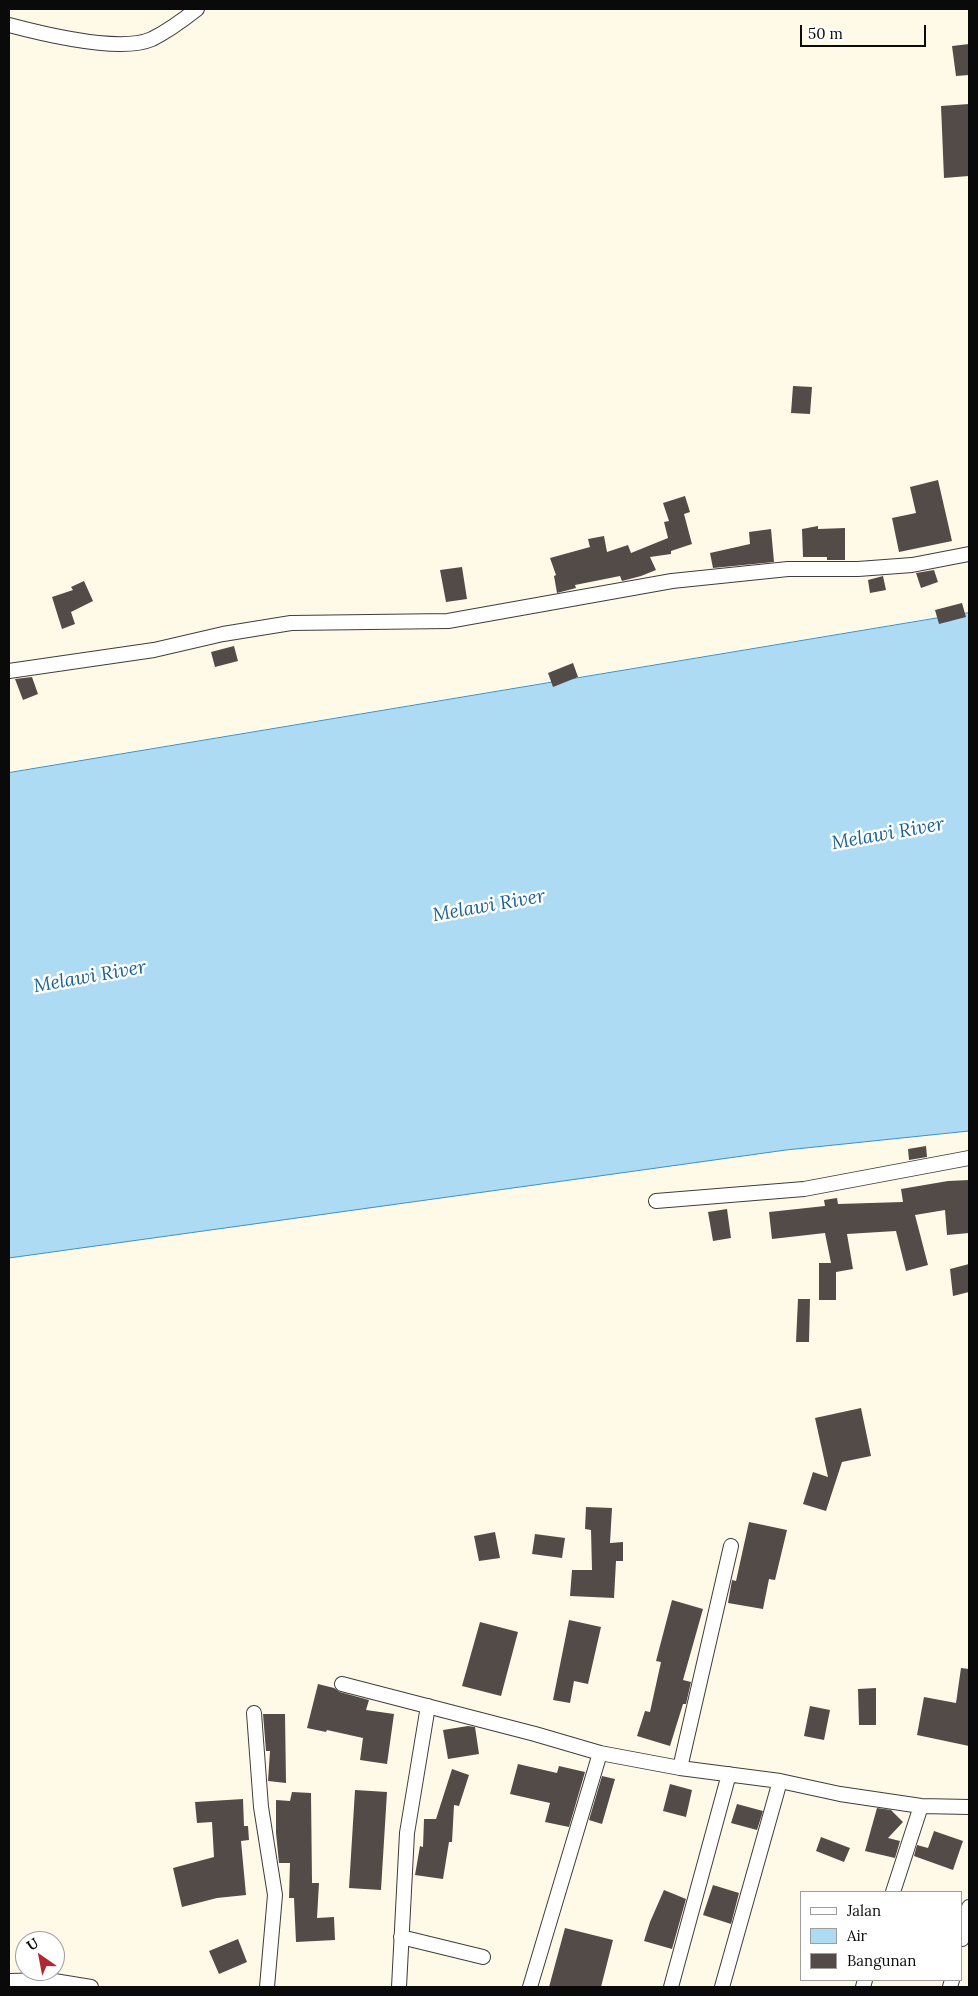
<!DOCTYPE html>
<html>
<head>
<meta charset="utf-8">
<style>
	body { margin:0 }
	#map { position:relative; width:978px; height:1996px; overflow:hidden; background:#fffae8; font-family:Lora,serif }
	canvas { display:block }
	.frame { position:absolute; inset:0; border:10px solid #0a0a0a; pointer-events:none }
	.legend { position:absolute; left:800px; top:1891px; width:162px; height:90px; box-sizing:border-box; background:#fff; border:1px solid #9d9d9d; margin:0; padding:6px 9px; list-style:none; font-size:15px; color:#0a0a0a }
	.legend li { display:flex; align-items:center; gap:10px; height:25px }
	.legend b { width:25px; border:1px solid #9d9d9d }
	.north { position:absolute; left:15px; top:1931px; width:50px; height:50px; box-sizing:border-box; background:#fff; border:1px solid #9d9d9d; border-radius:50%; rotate:327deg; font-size:14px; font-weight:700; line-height:20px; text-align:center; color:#0a0a0a }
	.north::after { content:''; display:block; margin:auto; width:18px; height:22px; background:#b52730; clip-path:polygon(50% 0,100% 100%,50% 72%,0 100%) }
	.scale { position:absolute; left:800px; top:25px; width:126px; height:22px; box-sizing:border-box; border:2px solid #0a0a0a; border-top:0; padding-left:6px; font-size:15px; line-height:18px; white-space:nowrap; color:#0a0a0a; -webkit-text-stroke:4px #fff; paint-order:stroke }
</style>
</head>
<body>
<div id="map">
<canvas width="978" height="1996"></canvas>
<div class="frame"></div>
<ul class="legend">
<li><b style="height:6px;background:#fff"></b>Jalan</li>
<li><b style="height:14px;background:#aedbf4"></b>Air</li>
<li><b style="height:14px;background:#524b47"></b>Bangunan</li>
</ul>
<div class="north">U</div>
<div class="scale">50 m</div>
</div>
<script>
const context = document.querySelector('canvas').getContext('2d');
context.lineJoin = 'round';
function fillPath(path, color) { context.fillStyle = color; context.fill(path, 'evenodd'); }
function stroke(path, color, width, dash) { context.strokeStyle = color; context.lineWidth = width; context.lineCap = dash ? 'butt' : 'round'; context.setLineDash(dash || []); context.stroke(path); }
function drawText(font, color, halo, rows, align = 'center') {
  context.font = font + ' Lora,serif'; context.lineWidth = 5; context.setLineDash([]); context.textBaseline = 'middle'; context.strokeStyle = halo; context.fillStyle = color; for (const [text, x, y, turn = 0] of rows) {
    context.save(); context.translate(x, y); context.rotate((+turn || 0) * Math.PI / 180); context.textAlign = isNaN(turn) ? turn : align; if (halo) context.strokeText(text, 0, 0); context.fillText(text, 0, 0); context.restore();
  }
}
const water = new Path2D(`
	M969,613V1131L786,1150L9,1258V773Z`);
fillPath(water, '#aedbf4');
stroke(water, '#3792c9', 1);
fillPath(new Path2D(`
	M969,44V75L956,76L952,46Z
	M969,104V176L944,178L941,106Z
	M793,386L812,387L810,414L791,413Z
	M938,480L952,541L899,552L892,518L916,513L910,487Z
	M685,496L690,512L684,514L692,544L671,551V554L650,557L656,570L641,576L622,581L620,576L575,585L576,588L557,593L554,576L556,575L550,558L590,547L588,539L604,536L607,552L628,545L631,553L668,538L664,522L669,521L663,503Z
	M818,526V529L845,528V560H827V557H803L802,529Z
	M771,529L774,562L713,568L710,553L750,544L749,532Z
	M462,567L467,599L446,602L440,570Z
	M934,570L938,582L921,588L916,573Z
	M883,576L886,590L870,593L868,580Z
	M84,581L93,601L71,612L75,624L62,629L52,597L73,590L71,587Z
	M962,603L966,617L939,624L935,610Z
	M234,646L238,661L215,667L211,652Z
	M573,663L578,677L553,687L548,673Z
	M32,677L38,694L23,700L15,679Z
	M926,1146L927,1157L909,1160L908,1149Z
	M969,1180V1233L947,1235L945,1210L915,1215L928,1265L906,1271L896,1231L847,1234L853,1269L836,1272V1300H819V1263H831L825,1233L772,1239L769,1212L825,1206L824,1200L837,1198L838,1204L903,1202L901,1189L948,1181Z
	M727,1209L731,1238L713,1241L708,1212Z
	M969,1264V1292L953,1296L950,1269Z
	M798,1299H810L809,1342H796Z
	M861,1408L871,1456L842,1462L826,1511L803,1504L813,1472L828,1477L815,1418Z
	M586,1507L612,1508L610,1543L623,1542V1561H616L614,1598L570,1596L572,1570H592L591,1530L585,1529Z
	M749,1522L787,1530L775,1580L769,1579L763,1609L728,1603L732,1580L736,1581Z
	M495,1532L500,1558L479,1561L474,1536Z
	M535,1534L565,1538L562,1558L532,1554Z
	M672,1600L703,1609L683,1680L691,1682L686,1704H683L670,1746L637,1736L645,1711L650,1712L661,1662L656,1661Z
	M569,1620L601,1627L588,1684L574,1681L570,1703L553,1700Z
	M480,1622L518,1632L501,1696L462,1686Z
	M961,1668L969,1669V1746L917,1735L924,1697L956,1703Z
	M318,1684L334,1688L340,1692L369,1700L366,1710L394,1714L387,1764L360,1760L363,1738L327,1730L326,1732L307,1728Z
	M876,1688V1725H859L858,1689Z
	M810,1706L830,1710L824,1740L804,1736Z
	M263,1714H285L286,1783L268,1781L270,1751H266Z
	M468,1726L475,1727L479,1754L448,1759L443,1730Z
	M518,1764L557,1773L559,1766L585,1772L569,1827L545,1822L550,1803L510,1794Z
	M452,1769L469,1775L459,1806L454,1805L452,1842H449L443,1879L415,1875L420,1846L423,1847L424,1819H436Z
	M602,1776L615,1779L602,1824L589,1820Z
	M670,1784L692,1790L686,1817L663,1811Z
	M355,1790L387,1792L381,1890L349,1888Z
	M292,1792L311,1793L312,1883H319L317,1918L334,1917L335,1940L296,1942L294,1898H289L290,1863H279L276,1833V1800L290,1801Z
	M243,1799L244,1826H248L249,1840L241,1841L246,1895L217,1898L182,1907L173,1868L214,1857L212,1822L197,1823L195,1802Z
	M737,1804L763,1811L757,1830L731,1823Z
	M877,1808L891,1810L903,1822L888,1838L900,1841L895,1858L865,1851Z
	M934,1831L963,1841L953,1870L914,1856L917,1845L928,1848Z
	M821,1837L850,1848L844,1862L816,1851Z
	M713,1885L739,1893L731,1924L703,1915Z
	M664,1890L686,1899L672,1949L644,1941L650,1922Z
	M565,1928L613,1940L601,1987H549Z
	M238,1939L247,1962L219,1974L209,1951Z`), '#524b47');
const street = new Path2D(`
	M9,25C43,34 120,53 152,39C168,31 183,20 197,9
	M9,671L154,650L223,634L291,623L448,621L672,581L788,569H858L912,565L969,554
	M656,1201L804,1189L969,1158
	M342,1684L535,1734L600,1753L680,1768L780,1781L840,1794L921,1806L969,1807
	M254,1713L261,1807L275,1895L267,1987
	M680,1768L731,1546
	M893,1892L921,1806
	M401,1937L483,1957
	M962,1939L969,1907
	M9,1981L48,1980L91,1987
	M399,1987L407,1833L428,1706
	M530,1987L600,1753
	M671,1987L729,1774
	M722,1987L780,1781
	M863,1987L865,1980
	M950,1987L952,1980`);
stroke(street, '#3d3d3d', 16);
stroke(street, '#fff', 14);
drawText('italic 19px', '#186297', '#fff', [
	["Melawi River",888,834,-10],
	["Melawi River",489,906,-10],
	["Melawi River",90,977,-10]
]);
</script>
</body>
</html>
